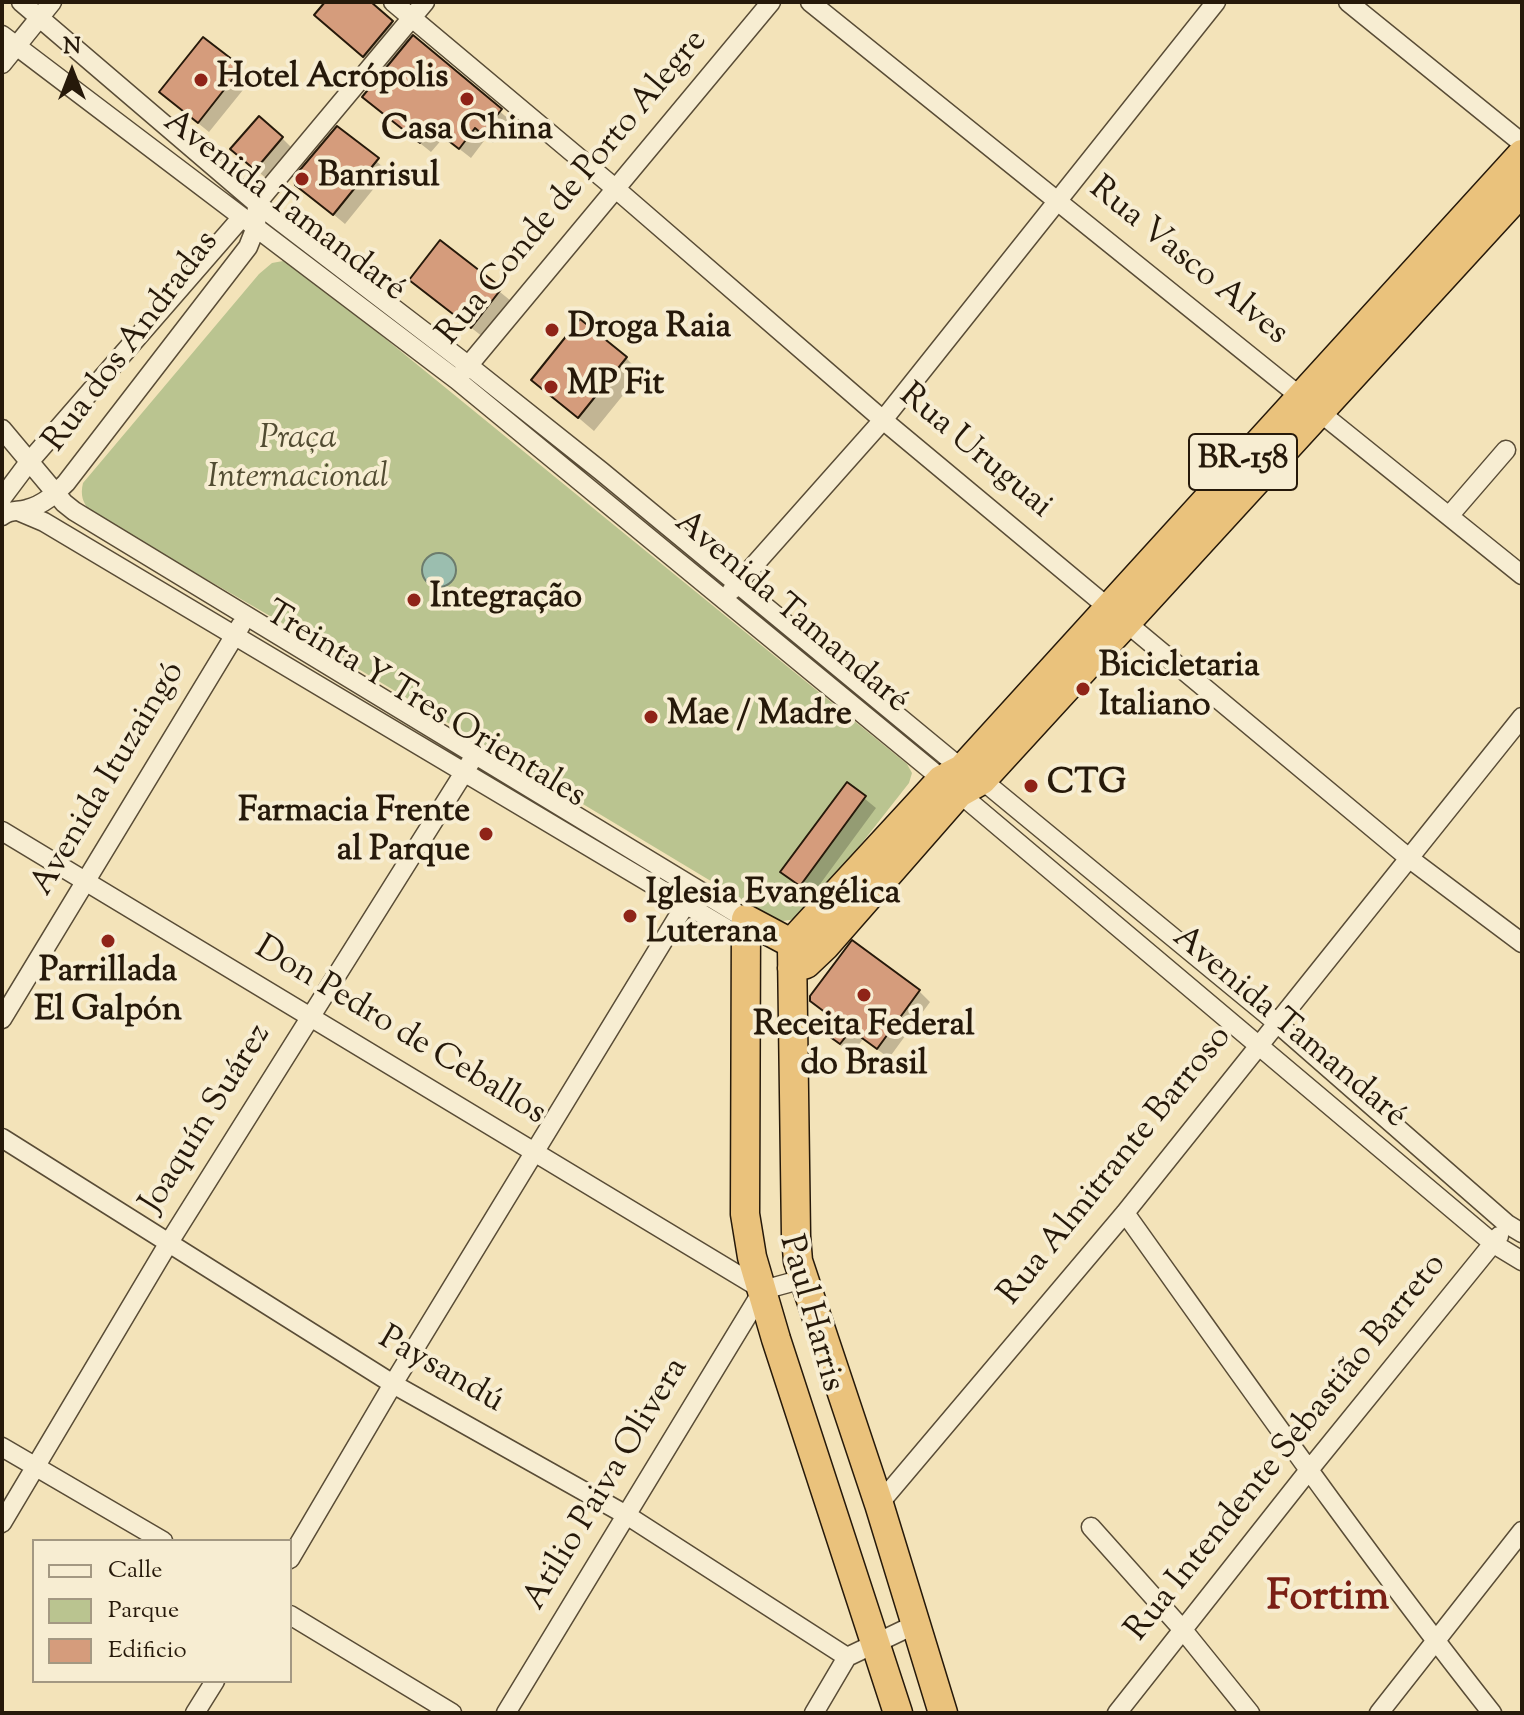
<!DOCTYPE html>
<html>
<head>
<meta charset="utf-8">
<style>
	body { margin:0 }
	#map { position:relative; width:1524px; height:1715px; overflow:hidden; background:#f3e3b9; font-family:"Sorts Mill Goudy",serif }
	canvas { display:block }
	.frame { position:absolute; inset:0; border:4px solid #26190a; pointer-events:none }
	.legend { position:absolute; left:32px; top:1539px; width:260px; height:144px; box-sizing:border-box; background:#f7edd2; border:2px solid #a39882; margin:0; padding:10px 14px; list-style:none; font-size:24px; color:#26190a }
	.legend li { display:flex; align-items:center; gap:16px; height:40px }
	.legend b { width:40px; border:2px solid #a39882 }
	.north { position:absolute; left:32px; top:32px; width:80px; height:80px; -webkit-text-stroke:6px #f7edd2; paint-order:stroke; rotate:0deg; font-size:22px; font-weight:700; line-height:32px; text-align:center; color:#26190a }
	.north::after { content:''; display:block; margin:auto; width:28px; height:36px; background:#26190a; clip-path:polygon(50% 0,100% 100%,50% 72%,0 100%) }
</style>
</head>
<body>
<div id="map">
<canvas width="1524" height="1715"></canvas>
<div class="frame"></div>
<ul class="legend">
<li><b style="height:10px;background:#f7edd2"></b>Calle</li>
<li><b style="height:22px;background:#bac490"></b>Parque</li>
<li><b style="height:22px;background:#d59c7c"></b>Edificio</li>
</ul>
<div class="north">N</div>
</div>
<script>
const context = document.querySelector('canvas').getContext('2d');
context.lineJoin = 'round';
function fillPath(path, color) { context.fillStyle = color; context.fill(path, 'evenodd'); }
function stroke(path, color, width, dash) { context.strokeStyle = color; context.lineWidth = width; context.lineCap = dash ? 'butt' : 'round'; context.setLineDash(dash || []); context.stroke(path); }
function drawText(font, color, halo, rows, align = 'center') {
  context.font = font + ' "Sorts Mill Goudy",serif'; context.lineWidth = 8; context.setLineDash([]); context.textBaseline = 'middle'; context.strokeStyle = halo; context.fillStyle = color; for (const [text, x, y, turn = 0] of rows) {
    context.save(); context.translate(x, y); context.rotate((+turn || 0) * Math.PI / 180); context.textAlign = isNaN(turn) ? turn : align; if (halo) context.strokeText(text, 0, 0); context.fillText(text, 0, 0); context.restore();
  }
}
fillPath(new Path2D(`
	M283,261L295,265L907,764L912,773L909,783L803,918L783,921L769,916L277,620L90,512C83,502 80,496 83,483L259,274L272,263Z`), '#bac490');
const water = new Path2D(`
	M422 570a17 17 0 1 1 34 0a17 17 0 1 1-34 0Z`);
fillPath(water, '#9bbeaf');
stroke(water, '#6c7c6d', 2);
fillPath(new Path2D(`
	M328,2H368L411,41L414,38L511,121L493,143L487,137L471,158L444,137L431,152L375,107L382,76L317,15Z
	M240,69L251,80L209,132L173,103Z
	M337,129L388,171L345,224L297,184Z
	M282,138L293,149L267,179L243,159Z
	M440,243L511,301L483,337L423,290Z
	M626,358L641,373L594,431L534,380Z
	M848,785L876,808L812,895L783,872Z
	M853,943L919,991L930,1002L889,1058L863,1039L852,1054L837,1043L826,1032L835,1020L812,1000Z`), '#0003');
const building = new Path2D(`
	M325,2H371L393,21L363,57L314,15Z
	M413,35L502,109L482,134L475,128L459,149L432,128L420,143L362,97Z
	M203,37L242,67L198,123L159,92Z
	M259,116L283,137L255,170L230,149Z
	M337,126L379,158L333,215L295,185L294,177Z
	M440,240L502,288L471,328L409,280Z
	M580,319L627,357L578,418L531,380Z
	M847,782L866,796L800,886L780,872Z
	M852,940L920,990L877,1049L851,1030L840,1044L823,1032L834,1019L810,1001V996Z`);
fillPath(building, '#d59c7c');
stroke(building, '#26190a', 2);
const minor = new Path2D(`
	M21,2L255,202L469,366L601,471L962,769L982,780L1277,1023L1507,1224L1522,1233
	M393,2L616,189L883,420L1410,859L1522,943
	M810,2L1522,575
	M1348,2L1522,143
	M2,35L457,380L959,793L1494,1244L1522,1261
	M2,64L52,2
	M463,372L771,2
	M2,429L64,503L74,511L746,919
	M2,498L29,462L242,217
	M18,511L44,522L744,939
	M2,516C10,509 17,512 27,509C43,505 55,494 66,483L248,247L256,227L257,203L425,2
	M1449,516L1506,450
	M732,590L883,420L1216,2
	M2,831L763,1290
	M2,1019L241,625
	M2,1138L393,1384L628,1516L847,1657
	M1125,1213C1245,1381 1364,1551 1492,1713
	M763,1290L803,1279
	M2,1447L163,1541
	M879,1504L1125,1213L1522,717
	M2,1523L168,1244L475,755
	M1091,1527L1183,1630L1250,1713
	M290,1559L393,1384L690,897
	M290,1615L452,1713
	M847,1657L914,1625
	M195,1713L215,1681
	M506,1713L763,1290
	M814,1713L847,1657
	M1117,1713L1309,1470L1499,1236
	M1379,1713L1522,1531`);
const highway = new Path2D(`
	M791,943L941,780L962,769L1522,154
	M791,943L746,919L745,1214L752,1257L776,1339L898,1713
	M792,949L796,1236L798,1261L879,1504L943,1713
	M792,968L806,964L825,946L959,793L982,780L1522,191`);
stroke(minor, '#594c36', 21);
stroke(highway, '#26190a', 31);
stroke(minor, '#f7edd2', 18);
stroke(highway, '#eac27c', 28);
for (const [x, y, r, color] of [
	[201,80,8,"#8f2418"],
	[467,99,8,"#8f2418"],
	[302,179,8,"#8f2418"],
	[552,330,8,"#8f2418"],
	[551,387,8,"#8f2418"],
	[414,600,8,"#8f2418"],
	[1083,689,8,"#8f2418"],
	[651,717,8,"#8f2418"],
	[1031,786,8,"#8f2418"],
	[486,834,8,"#8f2418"],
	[630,916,8,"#8f2418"],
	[108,941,8,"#8f2418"],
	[864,995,8,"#8f2418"]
]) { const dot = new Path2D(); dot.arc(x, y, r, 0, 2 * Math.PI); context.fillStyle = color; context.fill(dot); stroke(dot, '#f7edd2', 3); }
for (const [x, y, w] of [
	[1243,462,108]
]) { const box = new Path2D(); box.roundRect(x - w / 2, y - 28, w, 56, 6); context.fillStyle = '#f7edd2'; context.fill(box); stroke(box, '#26190a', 2); }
drawText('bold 32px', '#26190a', null, [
	["BR-158",1243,462]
]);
drawText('bold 34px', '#26190a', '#f7edd2', [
	["Hotel Acrópolis",217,80],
	["Casa China",467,132,"center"],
	["Banrisul",318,179],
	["Droga Raia",568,330],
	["MP Fit",567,387],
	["Integração",430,600],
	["Bicicletaria",1099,669],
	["Italiano",1099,708],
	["Mae / Madre",667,717],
	["CTG",1047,786],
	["Farmacia Frente",470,814,"right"],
	["al Parque",470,853,"right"],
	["Iglesia Evangélica",646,896],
	["Luterana",646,935],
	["Parrillada",108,974,"center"],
	["El Galpón",108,1013,"center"],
	["Receita Federal",864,1028,"center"],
	["do Brasil",864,1067,"center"]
], 'left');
drawText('34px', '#26190a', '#f7edd2', [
	["Rua Conde de Porto Alegre",574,189,-50],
	["Avenida Tamandaré",283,208,37],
	["Rua Vasco Alves",1187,263,39],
	["Rua dos Andradas",133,343,-53],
	["Rua Uruguai",974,453,40],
	["Avenida Tamandaré",790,614,40],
	["Treinta Y Tres Orientales",424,707,31],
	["Avenida Ituzaingó",110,780,-59],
	["Avenida Tamandaré",1288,1029,40],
	["Don Pedro de Ceballos",399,1033,31],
	["Joaquín Suárez",208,1120,-58],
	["Rua Almitrante Barroso",1117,1167,-51],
	["Paul Harris",809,1314,74],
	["Paysandú",440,1372,30],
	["Rua Intendente Sebastião Barreto",1288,1449,-51],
	["Atilio Paiva Olivera",608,1485,-59]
]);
drawText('italic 34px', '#524c32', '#f7edd2', [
	["Praça",298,441],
	["Internacional",298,480]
]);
drawText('bold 42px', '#7a1f14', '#f7edd2', [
	["Fortim",1328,1601]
]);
</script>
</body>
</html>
